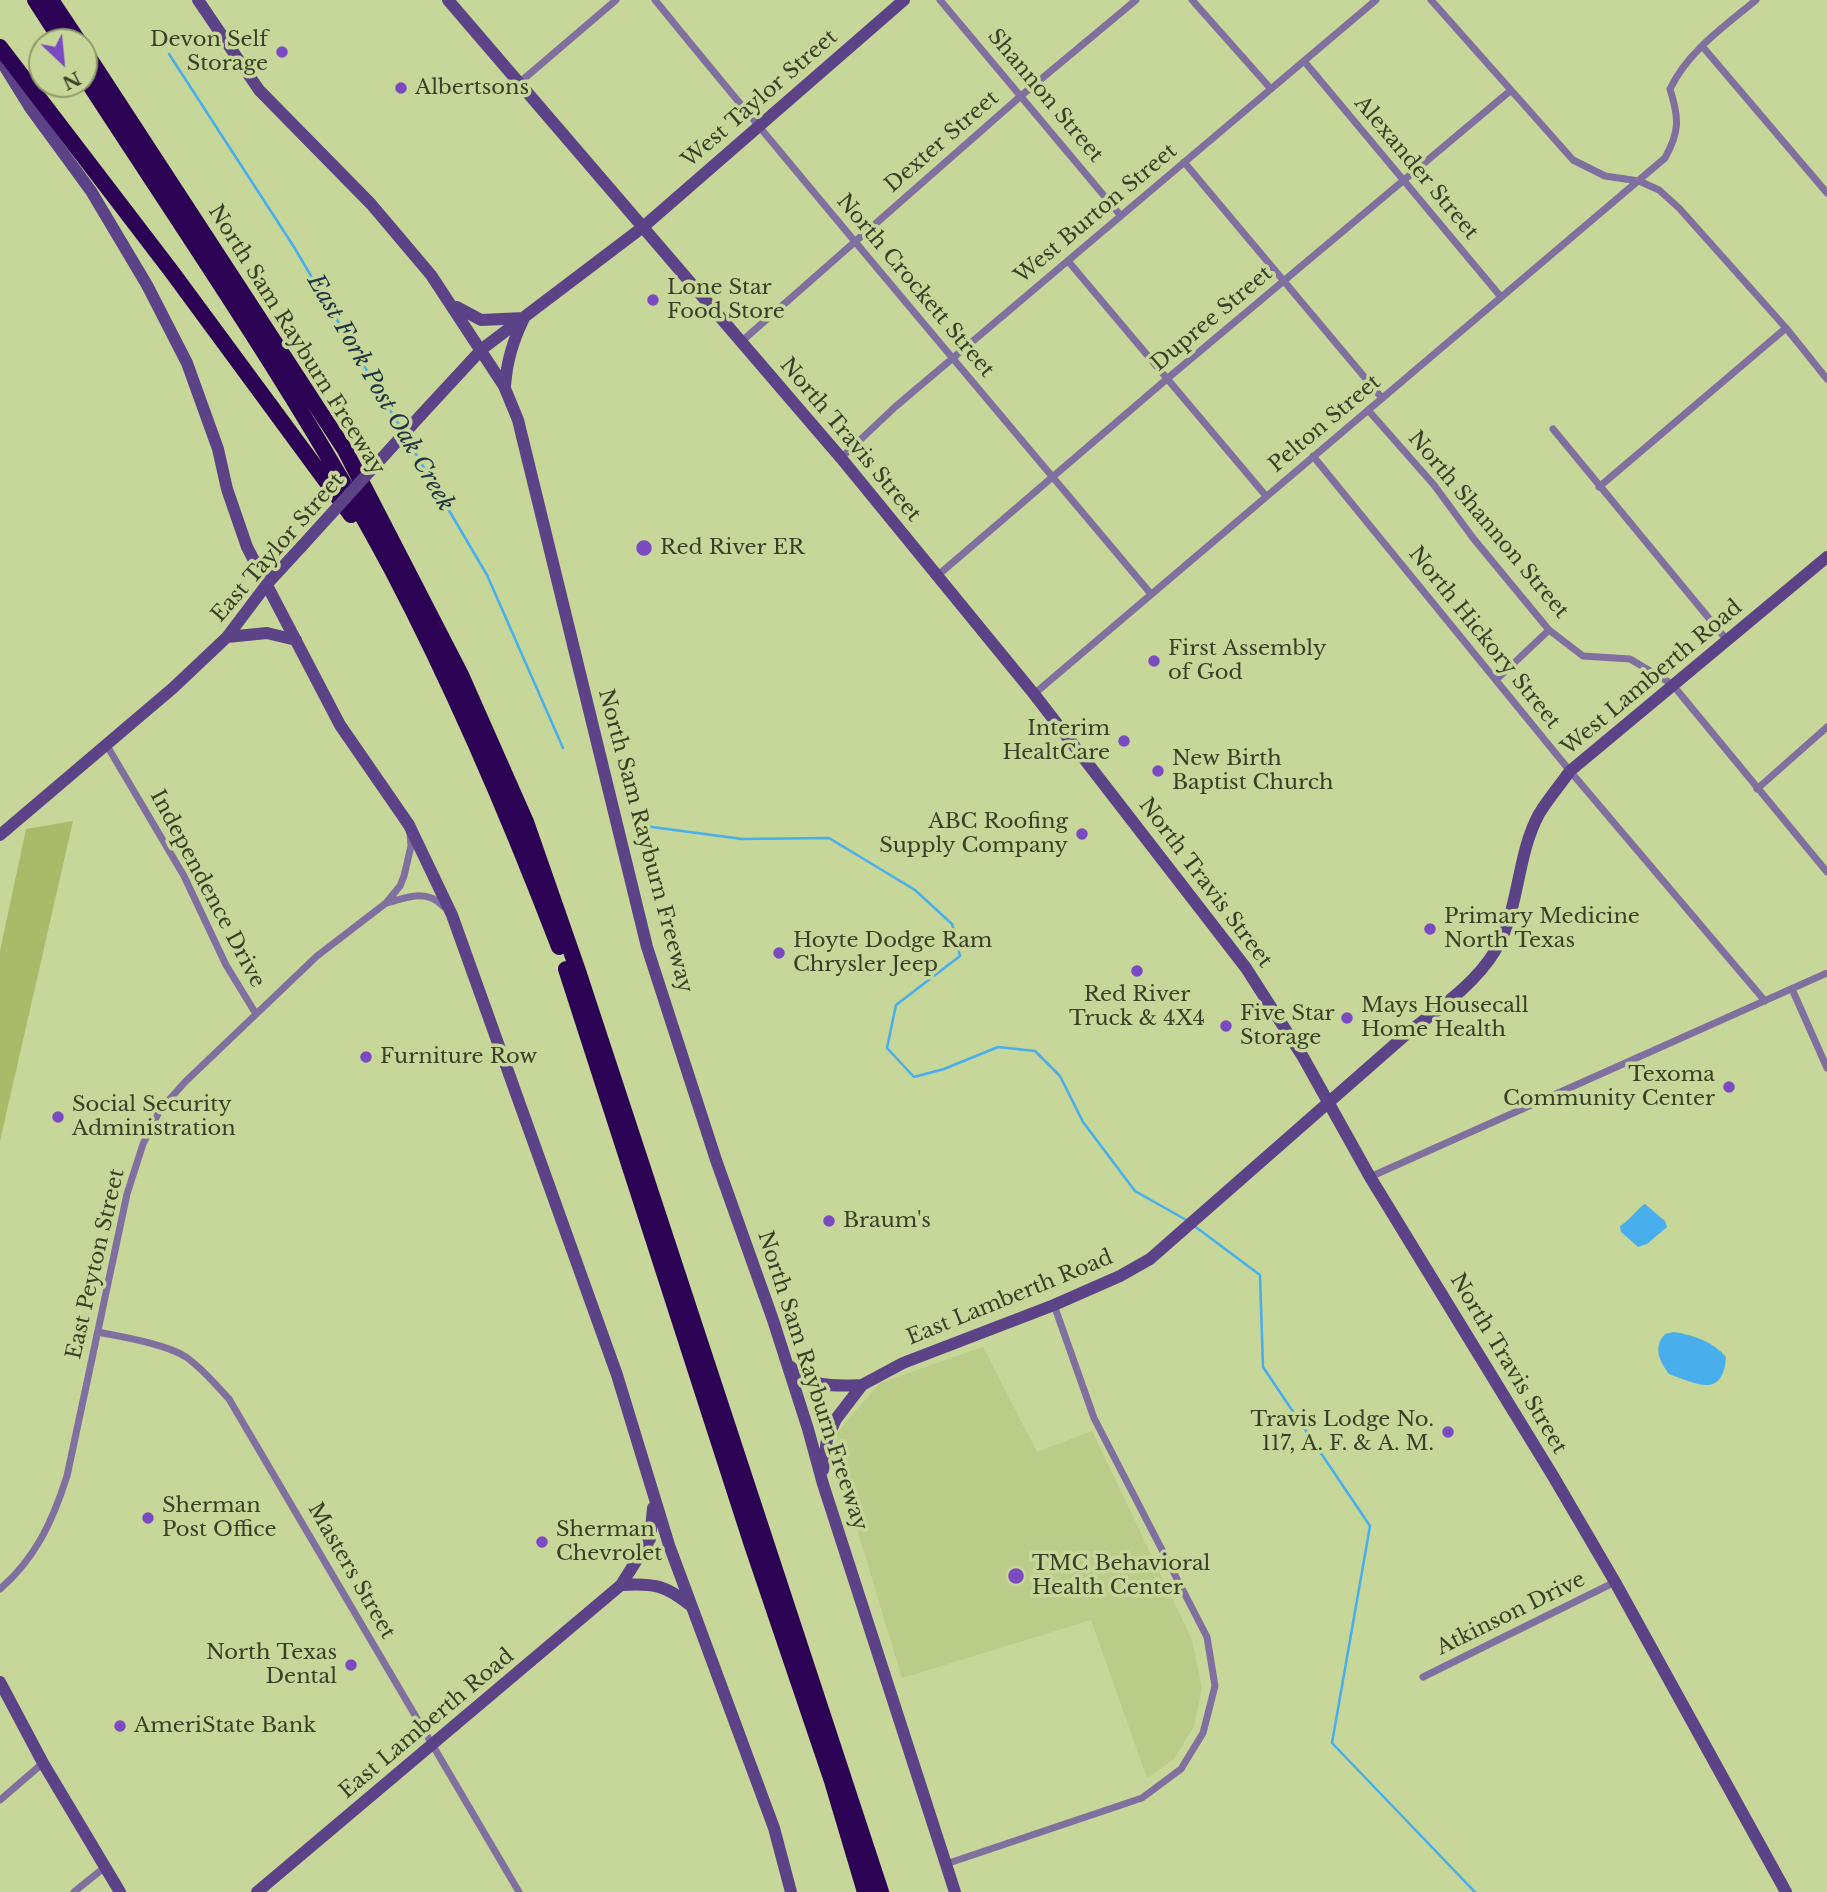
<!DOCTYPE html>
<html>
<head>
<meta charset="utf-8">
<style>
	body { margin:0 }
	#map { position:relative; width:1827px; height:1892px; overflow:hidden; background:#c7d699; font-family:"Libre Baskerville",serif }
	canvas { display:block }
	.north { position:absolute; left:28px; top:28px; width:70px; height:70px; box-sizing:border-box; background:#c7d699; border:2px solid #8f9a6b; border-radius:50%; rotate:154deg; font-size:19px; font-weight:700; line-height:28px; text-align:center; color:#3a4027 }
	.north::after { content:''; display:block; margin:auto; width:24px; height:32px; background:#7b4ac2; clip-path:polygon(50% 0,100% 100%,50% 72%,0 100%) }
</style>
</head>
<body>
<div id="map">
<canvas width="1827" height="1892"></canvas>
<div class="north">N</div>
</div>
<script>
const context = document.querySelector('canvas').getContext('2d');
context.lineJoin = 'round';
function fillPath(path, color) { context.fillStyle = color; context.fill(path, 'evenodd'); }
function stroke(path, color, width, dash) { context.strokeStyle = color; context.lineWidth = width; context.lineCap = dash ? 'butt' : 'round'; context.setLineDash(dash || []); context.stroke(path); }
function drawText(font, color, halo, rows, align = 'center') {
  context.font = font + ' "Libre Baskerville",serif'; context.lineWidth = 7; context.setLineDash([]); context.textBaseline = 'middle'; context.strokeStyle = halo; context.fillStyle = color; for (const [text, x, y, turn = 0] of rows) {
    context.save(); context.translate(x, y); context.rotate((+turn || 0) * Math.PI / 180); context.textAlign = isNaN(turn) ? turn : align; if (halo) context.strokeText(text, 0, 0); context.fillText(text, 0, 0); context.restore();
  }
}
fillPath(new Path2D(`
	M983,1347L1037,1452L1092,1431L1192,1640L1202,1688L1194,1726L1174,1759L1147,1778L1091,1620L902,1678L858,1532L835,1467L837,1433L880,1383Z`), '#bbcb88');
fillPath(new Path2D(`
	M73,821L0,1141V951L26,829Z`), '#a9ba68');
fillPath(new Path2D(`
	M1645,1204L1665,1221L1667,1227L1647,1244L1638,1247L1621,1232L1620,1226C1630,1220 1640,1206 1645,1204Z
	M1674,1332C1693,1335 1714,1342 1726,1357C1723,1399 1697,1384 1669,1374C1659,1361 1653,1347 1665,1334Z`), '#48aeec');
stroke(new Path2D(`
	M169,54L294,247L402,430
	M407,439L487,575L563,748
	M637,825L742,839L829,838L915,890L952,924L960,956L896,1005L887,1048L914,1077L944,1069L998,1047L1035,1051L1060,1076L1083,1122L1135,1191L1188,1221
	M1193,1225L1260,1275L1263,1367L1370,1526L1332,1743L1475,1892`), '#48aeec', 2.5);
stroke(new Path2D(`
	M655,0C818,200 985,396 1151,594
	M940,0L1121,216
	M1192,0L1271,89
	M1431,0L1573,160L1605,176L1639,181L1659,190L1679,208L1786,328L1827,379
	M1702,46L1827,193
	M1304,61L1501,297
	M519,83L616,0
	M1184,162L1382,398
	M1068,261L1266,496
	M742,341L1022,95L1136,0
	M1368,410L1434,485L1473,538L1549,630L1583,656L1630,659L1672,684L1827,872
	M1553,429L1726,639
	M1313,456L1570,771L1765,1001
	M841,458L895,407L1376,0
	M1599,487L1786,328
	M937,576L1168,378L1510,91
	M1496,680L1549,630
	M1034,694L1665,158C1680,131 1679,118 1670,89C1688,51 1725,26 1756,0
	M106,744L184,876L226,965L256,1014
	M1757,789L1827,727
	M387,903C407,897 427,889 443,906
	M1792,989L1827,1068
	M1370,1177L1827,973
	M98,1332C122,1337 166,1344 186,1357C203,1369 215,1384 229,1399L519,1892
	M0,1589C36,1558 53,1520 67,1476L127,1194L143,1144L160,1110L185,1082L317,956L386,903L400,886L404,876L411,846L410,834
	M1423,1677L1615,1582
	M0,1800L43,1763
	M946,1864L1142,1798L1181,1769L1203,1733L1215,1686L1207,1637L1094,1418L1054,1305
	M74,1892L105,1867`), '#8070a0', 7);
stroke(new Path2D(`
	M198,0L259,90L371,204L431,275L504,386L518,420L647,947L716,1160L773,1320L808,1429L823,1484L955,1892
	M448,0L841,458L1034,694L1246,968L1303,1057L1370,1177L1553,1476L1615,1582L1786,1892
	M0,59L31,109L91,191L147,285L187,363L218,449L227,489L247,547L340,725L409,825L452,915L617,1375L669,1545L774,1828L791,1892
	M457,307L481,320L524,318C513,341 507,360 505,386
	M421,415L482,349L643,227L904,0
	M227,637L267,633L296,640
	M0,835L173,688L227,637L267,584L302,546
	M791,1367C809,1388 836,1386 862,1385
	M823,1470L827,1439L836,1419L862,1385L903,1363L1054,1305L1120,1276L1150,1259L1410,1031C1440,1008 1475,984 1495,951C1520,910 1516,856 1539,814C1548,799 1560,785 1570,771L1827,557
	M621,1585C654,1583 666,1585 691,1606
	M0,1682L43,1763L120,1892
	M257,1892L621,1585L650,1539L653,1508`), '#5c4286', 12);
stroke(new Path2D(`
	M35,0L62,42
	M51,0L79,42
	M0,47L172,272L351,515
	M84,50L345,450L461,675L526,822L578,971L881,1892
	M84,76C189,238 301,399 392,570C456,692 510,819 559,947
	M566,969L752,1545L832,1781L865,1892`), '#2c0254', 16);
stroke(new Path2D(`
	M302,546L421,415`), '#5c4286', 12);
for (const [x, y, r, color] of [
	[282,52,7,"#7b4ac2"],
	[401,88,7,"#7b4ac2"],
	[653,300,7,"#7b4ac2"],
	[644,548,9,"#7b4ac2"],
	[1154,661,7,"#7b4ac2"],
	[1124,741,7,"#7b4ac2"],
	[1158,771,7,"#7b4ac2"],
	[1082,834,7,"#7b4ac2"],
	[1430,929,7,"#7b4ac2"],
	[779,953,7,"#7b4ac2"],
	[1137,971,7,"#7b4ac2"],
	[1347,1018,7,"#7b4ac2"],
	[1226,1026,7,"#7b4ac2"],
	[366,1057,7,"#7b4ac2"],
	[1729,1087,7,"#7b4ac2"],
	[58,1117,7,"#7b4ac2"],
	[829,1221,7,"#7b4ac2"],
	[1448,1432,7,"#7b4ac2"],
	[148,1518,7,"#7b4ac2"],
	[542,1542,7,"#7b4ac2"],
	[1016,1576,9,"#7b4ac2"],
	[351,1665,7,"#7b4ac2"],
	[120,1726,7,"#7b4ac2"]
]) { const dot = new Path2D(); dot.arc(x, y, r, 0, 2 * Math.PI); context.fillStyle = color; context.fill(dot); stroke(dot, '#c7d699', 2.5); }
drawText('21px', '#3a4027', '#c7d699', [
	["Devon Self",268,40,"right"],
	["Storage",268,64,"right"],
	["Albertsons",415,88],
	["Lone Star",667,288],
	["Food Store",667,312],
	["Red River ER",660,548],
	["First Assembly",1168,649],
	["of God",1168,673],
	["Interim",1110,729,"right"],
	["HealtCare",1110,753,"right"],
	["New Birth",1172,759],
	["Baptist Church",1172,783],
	["ABC Roofing",1068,822,"right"],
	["Supply Company",1068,846,"right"],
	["Primary Medicine",1444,917],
	["North Texas",1444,941],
	["Hoyte Dodge Ram",793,941],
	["Chrysler Jeep",793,965],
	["Red River",1137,995,"center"],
	["Truck & 4X4",1137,1019,"center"],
	["Mays Housecall",1361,1006],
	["Home Health",1361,1030],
	["Five Star",1240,1014],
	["Storage",1240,1038],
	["Furniture Row",380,1057],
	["Texoma",1715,1075,"right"],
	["Community Center",1715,1099,"right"],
	["Social Security",72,1105],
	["Administration",72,1129],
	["Braum's",843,1221],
	["Travis Lodge No.",1434,1420,"right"],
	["117, A. F. & A. M.",1434,1444,"right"],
	["Sherman",162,1506],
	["Post Office",162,1530],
	["Sherman",556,1530],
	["Chevrolet",556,1554],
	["TMC Behavioral",1032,1564],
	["Health Center",1032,1588],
	["North Texas",337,1653,"right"],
	["Dental",337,1677,"right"],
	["AmeriState Bank",134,1726]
], 'left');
drawText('21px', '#3a4027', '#c7d699', [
	["Shannon Street",1045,96,50],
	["West Taylor Street",760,99,-41],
	["Dexter Street",942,142,-41],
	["Alexander Street",1416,168,50],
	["West Burton Street",1096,214,-40],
	["North Crockett Street",915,286,50],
	["Dupree Street",1212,319,-40],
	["North Sam Rayburn Freeway",296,340,58],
	["Pelton Street",1325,424,-40],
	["North Travis Street",850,440,50],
	["North Shannon Street",1488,525,50],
	["East Taylor Street",278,548,-49],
	["North Hickory Street",1484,638,51],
	["West Lamberth Road",1652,678,-40],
	["North Sam Rayburn Freeway",645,841,75],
	["North Travis Street",1205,883,53],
	["Independence Drive",207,889,62],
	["East Peyton Street",96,1264,-77],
	["East Lamberth Road",1010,1298,-22],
	["North Travis Street",1508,1364,59],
	["North Sam Rayburn Freeway",812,1381,72],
	["Masters Street",351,1571,60],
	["Atkinson Drive",1511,1614,-26],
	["East Lamberth Road",427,1724,-40]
]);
drawText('italic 23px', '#1f3543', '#c7d699', [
	["East Fork Post Oak Creek",380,393,60]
]);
</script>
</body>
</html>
